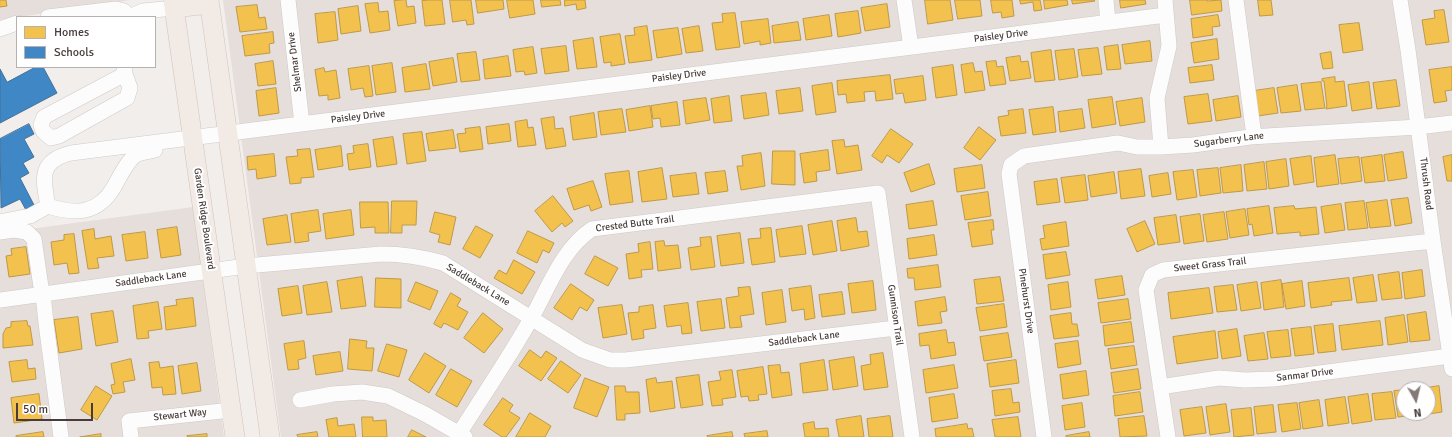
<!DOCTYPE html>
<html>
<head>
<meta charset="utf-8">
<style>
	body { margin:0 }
	#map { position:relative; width:1452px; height:437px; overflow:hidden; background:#f2eeec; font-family:Signika,sans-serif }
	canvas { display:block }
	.legend { position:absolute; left:16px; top:16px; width:140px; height:52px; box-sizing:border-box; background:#fff; border:1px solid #b5b1b0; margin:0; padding:5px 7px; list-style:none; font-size:12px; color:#473c39 }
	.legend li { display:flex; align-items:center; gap:8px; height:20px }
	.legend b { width:20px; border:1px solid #b5b1b0 }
	.north { position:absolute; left:1396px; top:381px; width:40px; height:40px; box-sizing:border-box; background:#fff; border:1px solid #b5b1b0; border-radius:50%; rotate:172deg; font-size:11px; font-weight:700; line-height:16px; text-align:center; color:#473c39 }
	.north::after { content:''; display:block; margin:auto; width:14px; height:18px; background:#837a78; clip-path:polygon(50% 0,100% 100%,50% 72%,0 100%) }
	.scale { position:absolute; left:16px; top:403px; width:77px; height:18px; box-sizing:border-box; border:2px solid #473c39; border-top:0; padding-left:5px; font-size:12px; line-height:14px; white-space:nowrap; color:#473c39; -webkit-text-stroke:3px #fff; paint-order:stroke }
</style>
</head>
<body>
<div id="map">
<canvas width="1452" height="437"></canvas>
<ul class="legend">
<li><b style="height:11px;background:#f2c14e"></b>Homes</li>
<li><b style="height:11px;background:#3f88c5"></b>Schools</li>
</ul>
<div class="north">N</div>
<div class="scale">50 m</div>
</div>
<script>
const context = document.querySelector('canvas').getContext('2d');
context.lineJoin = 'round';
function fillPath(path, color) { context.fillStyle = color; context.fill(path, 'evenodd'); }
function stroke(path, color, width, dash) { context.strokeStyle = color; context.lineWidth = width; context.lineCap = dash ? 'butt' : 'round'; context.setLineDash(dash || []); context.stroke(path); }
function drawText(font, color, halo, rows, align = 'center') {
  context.font = font + ' Signika,sans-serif'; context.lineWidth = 4; context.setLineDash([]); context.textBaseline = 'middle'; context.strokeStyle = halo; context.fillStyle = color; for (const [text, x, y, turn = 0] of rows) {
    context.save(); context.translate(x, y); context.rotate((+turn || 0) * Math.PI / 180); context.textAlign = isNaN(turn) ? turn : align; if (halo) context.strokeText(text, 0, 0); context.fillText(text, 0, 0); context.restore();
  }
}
fillPath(new Path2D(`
	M0,0H130L0,20Z
	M223,0H1452V437H281ZM1404,389H1428V413H1404Z
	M193,207L224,437H0V233Z`), '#e5deda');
const homes = new Path2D(`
	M0,0H6L7,6L0,7Z
	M406,0L407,7L414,6L416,23L398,26L394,1Z
	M430,0H442L445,24L425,26L422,1Z
	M450,0H471L474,24L467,25L466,20L453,22Z
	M476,0H503L504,9L478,13Z
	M507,0H533L535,14L510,18Z
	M541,0H560L561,5L542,7Z
	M565,0H585L586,8L577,10L576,4L565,6Z
	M925,0H950L953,20L928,24Z
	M955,0H980L982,16L958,19Z
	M991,0H1012L1014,16L1002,18L1001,12L993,13Z
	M1020,0H1040L1042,10L1034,11L1033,2L1021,4Z
	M1044,0H1067L1068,5L1045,9Z
	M1072,0H1094L1095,1L1073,4Z
	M1120,0H1145L1146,4L1121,8Z
	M1190,0H1207V1L1221,0L1222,11L1192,15Z
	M1258,0H1271L1273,15L1260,16Z
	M378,3L379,12L388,11L390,30L370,33L365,4Z
	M887,4L890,27L865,31L861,8Z
	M257,5L259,18L265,17L267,29L240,32L236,7Z
	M358,6L361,31L341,34L338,9Z
	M1444,10L1449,42L1426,45L1422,20L1435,18L1434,11Z
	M858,11L861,33L838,37L835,14Z
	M335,12L338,40L318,43L315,14Z
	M735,13L740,47L716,50L712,23L723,22L722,14Z
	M829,15L832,36L806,40L803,19Z
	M1218,15L1220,26L1212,27L1213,35L1193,38L1191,19Z
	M768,19L771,43L760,45V41L744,44L741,22Z
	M798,22L801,40L774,43L772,26Z
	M1359,23L1363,50L1343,53L1339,25Z
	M647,26L652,60L629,63L625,36L635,35L634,28Z
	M699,26L703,51L686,53L682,29Z
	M678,28L682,54L657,58L653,31Z
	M273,32L274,43L269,44L270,53L245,56L242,36Z
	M620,34L625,64L611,66V62L604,63L600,37Z
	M593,38L597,67L577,69L573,41Z
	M1217,39L1219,59L1194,63L1191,43Z
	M1150,41L1152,61L1125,64L1122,45Z
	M1118,45L1121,69L1107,70L1104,47Z
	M566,46L569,71L545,74L541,49Z
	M533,47L537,73L525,75L524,71L516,72L513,50Z
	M1098,48L1102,74L1082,76L1078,50Z
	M1074,49L1078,77L1059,80L1055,51Z
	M1051,50L1055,80L1035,82L1031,53Z
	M476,52L480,80L461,82L457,54Z
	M1331,52L1333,68L1323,69L1320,54Z
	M508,56L511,76L485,79L483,60Z
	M1020,56L1021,62L1028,61L1031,78L1010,81L1006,58Z
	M453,58L457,82L433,86L429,62Z
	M273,61L276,84L258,86L255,64Z
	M996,61L997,67L1003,66L1006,84L990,86L986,62Z
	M392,63L396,92L376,95L372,66Z
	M973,63L975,72L982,71L985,90L965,93L961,65Z
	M426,64L430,89L405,92L402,68Z
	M953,65L957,95L936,98L932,68Z
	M1212,65L1214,80L1190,83L1188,68Z
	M369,66L373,96L365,97L363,88L351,90L348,69Z
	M1452,67V90L1445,91L1447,101L1434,103L1429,70Z
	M324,68L325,72L336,70L340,98L328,100V95L319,96L315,70Z
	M890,75L893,99L876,101L875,91L864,92L865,101L847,103L846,94L838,95L837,81Z
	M923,76L926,100L905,103L903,93L896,94L894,80Z
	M1335,77V82L1344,81L1347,106L1326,109V108L1327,107L1324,81H1322V79Z
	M1396,80L1400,106L1377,109L1373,83Z
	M1321,82L1325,108L1305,110L1301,84Z
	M1369,82L1372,108L1352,111L1348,85Z
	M832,83L836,112L816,115L812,86Z
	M1297,85L1301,111L1281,113L1277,88Z
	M276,88L279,113L259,116L256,91Z
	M800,88L803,111L779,114L776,91Z
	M1274,88L1278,113L1258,116L1254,91Z
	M766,93L769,115L744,119L741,96Z
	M1208,94L1212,121L1188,124L1184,97Z
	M729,96L732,121L714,123L711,99Z
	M1238,96L1241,117L1216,121L1213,100Z
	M1112,97L1116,124L1092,128L1088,100Z
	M706,98L710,120L686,124L683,101Z
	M1142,98L1145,122L1120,126L1116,102Z
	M677,102L680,125L661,127L660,118L653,119L651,106Z
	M650,106L653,127L629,131L626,110Z
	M1053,107L1056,132L1033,135L1029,110Z
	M622,109L626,132L601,135L598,112Z
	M1023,109L1026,133L1001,136L998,117L1009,115L1008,111Z
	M1082,109L1085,128L1060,132L1058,112Z
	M594,113L597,137L573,140L570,117Z
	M554,117L555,129L563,128L566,146L546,149L541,119Z
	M527,120L528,128L533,127L536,145L518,147L515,122Z
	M509,124L511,141L488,144L486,127Z
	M480,127L483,149L460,152L457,134L466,133L465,129Z
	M979,127L996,140L980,160L964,148Z
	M891,129L913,144L899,163L887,155L882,163L872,156Z
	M453,130L456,148L429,151L426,134Z
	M422,132L426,161L407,164L403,134Z
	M393,137L397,164L377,167L373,140Z
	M844,140L845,147L858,145L862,170L837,174L832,141Z
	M368,144L371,167L349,170L347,154L354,153L353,146Z
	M341,146L343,166L318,170L315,150Z
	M310,149L314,177L301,178V183L290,184L286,157L298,156L297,150Z
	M828,150L830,170L816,172L817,181L804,183L800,154Z
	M773,151H795V185L772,184Z
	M1403,152L1407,178L1388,181L1384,155Z
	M761,153L765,186L741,190L737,166H743L742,156Z
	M274,154L276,176L257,179L256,169L248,170L247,157Z
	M1335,155L1339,184L1317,187L1314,158Z
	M1382,155L1385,181L1365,183L1361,158Z
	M1452,155V181H1447L1443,157Z
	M1311,156L1314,182L1294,185L1290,159Z
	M1359,157L1362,181L1341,184L1338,159Z
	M1286,159L1289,186L1269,189L1266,162Z
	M1264,162L1267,189L1247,191L1244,165Z
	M929,164L935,184L911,192L904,173Z
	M982,165L985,188L957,192L954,169Z
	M1241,165L1243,191L1223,193L1220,168Z
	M662,168L667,199L642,202L638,172Z
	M1218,168L1221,193L1200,196L1197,170Z
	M1141,169L1145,196L1121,199L1118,172Z
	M1193,170L1197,197L1177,200L1173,172Z
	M629,171L633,202L610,205L605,174Z
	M725,171L728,191L708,194L705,173Z
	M1114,172L1117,193L1091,197L1088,176Z
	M696,173L699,194L673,197L670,176Z
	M1168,173L1171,194L1152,197L1149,176Z
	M1085,175L1088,200L1065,203L1061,178Z
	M1057,179L1060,202L1037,205L1034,182Z
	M593,181L602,207L591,211L589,205L574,210L567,189Z
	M988,192L991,216L965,220L961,196Z
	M553,196L573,221L565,227L562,223L552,232L535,211Z
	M1408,198L1412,223L1395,226L1391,200Z
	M1387,200L1391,226L1370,228L1366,203Z
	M392,201H417L416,225H402V233H391Z
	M933,201L937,225L909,229L906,205Z
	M1364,201L1368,228L1348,230L1345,203Z
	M360,202H388L389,233H375V227L361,228Z
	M1341,204L1345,230L1325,233L1321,207Z
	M1269,206L1273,233L1254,236L1252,224L1249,225L1247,209Z
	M1294,206L1295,209L1316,207L1319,234L1300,236V232L1277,234L1274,208Z
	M1245,209L1249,235L1230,238L1226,212Z
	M318,210L321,231L308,233L309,241L295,243L291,214Z
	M351,210L354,235L326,239L323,214Z
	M435,212L456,217L450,245L438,242L440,235L430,232Z
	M1224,212L1228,239L1207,242L1203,215Z
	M1200,214L1204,241L1184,244L1180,217Z
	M287,215L291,242L267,245L263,219Z
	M1176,215L1180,242L1158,245L1154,218Z
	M856,218L858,232L867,231L869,246L841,251L837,221Z
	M993,220L994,230H991L993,244L972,247L968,223Z
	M832,221L837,251L813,255L808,225Z
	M1145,221L1155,244L1137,252L1127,229Z
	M1066,222L1069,246L1042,250L1040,239L1045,238L1043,226Z
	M476,226L493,235L480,258L463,249Z
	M802,226L806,254L780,257L776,230Z
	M177,227L181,255L161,258L157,230Z
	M771,228L775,262L752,265L748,239L761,238L760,229Z
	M94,229L95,239L111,236L114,256L97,258L99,268L88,269L82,231Z
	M528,231L554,243L549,253L543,250L537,263L517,253Z
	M145,232L148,258L126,261L122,235Z
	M740,233L744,263L721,266L717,236Z
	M74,234L79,273L69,274L67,263L54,265L51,242L64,240V235Z
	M934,235L937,255L909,259L907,239Z
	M711,237L715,267L691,270L688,248L701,246L700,238Z
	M664,241L665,246L678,245L681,268L658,271L655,242Z
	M650,242L653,269L641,270L642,277L629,279L626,254L639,252L638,244Z
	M26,247L30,274L9,277L6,256L12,255L11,249Z
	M1066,252L1070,275L1046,279L1043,255Z
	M595,256L618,268L608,286L585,274Z
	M514,260L535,272L522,294L494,278L499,270L506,274Z
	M938,265L941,287L915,290L914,278H908L907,269Z
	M1422,270L1425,296L1405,299L1402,273Z
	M1399,272L1402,298L1382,300L1378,275Z
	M1373,275L1377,301L1357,303L1353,278Z
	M1122,276L1125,295L1098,299L1095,280Z
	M362,277L366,306L341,309L337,281Z
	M1000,277L1004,301L977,304L974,280Z
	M376,278L401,279V308L375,307Z
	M1349,278L1352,300L1331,302L1332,305L1311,308L1308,283Z
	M1281,280L1284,307L1264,310L1261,283Z
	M873,281L876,310L852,313L848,284Z
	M1302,281L1305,306L1286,309L1282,284Z
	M327,282L332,312L307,315L303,286Z
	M416,282L438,291L430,310L408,301Z
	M1068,282L1071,307L1051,310L1048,285Z
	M1257,282L1261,308L1241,311L1237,285Z
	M571,284L594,300L587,311L580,307L572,320L554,308Z
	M1233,285L1237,310L1217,312L1214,287Z
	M298,286L302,313L282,316L278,289Z
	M811,286L815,318L805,320L804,309L792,311L789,289Z
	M750,287L754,314L740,316L742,327L730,328L726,298L739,296L738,288Z
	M1209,288L1213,313L1171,319L1168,293Z
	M782,290L786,322L766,325L762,293Z
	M842,292L845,314L822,317L819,295Z
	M451,293L461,299L457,306L468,312L458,330L444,323L441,328L434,324Z
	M945,297L947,311L940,312L942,323L918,326L915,302Z
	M193,298L196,326L166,330L164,307L177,305L176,300Z
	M721,299L725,328L701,331L697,302Z
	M1128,299L1131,319L1101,323L1098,303Z
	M158,302L162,329L148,331L149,338L137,339L133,306Z
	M688,303L692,333L682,334L681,325L667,327L664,306Z
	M1004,304L1007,327L980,331L976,308Z
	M622,305L627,334L603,338L598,308Z
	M653,305L656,328L643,330L644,338L632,340L628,313L639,312V307Z
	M113,311L118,342L96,346L91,314Z
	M1426,312L1430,340L1410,342L1407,315Z
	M483,313L503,329L484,353L464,338Z
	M1071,313L1072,324H1077L1079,336L1054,339L1050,316Z
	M1404,315L1408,342L1388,345L1385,318Z
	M78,317L82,349L59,353L54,320Z
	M27,321L28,326H30L33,345L3,348V334L6,328L11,327V322Z
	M1380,321L1383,345L1342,350L1339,326Z
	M1131,322L1134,342L1105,346L1103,326Z
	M1333,324L1336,351L1318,353L1314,326Z
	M1311,327L1314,354L1295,356L1291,329Z
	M1237,329L1241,356L1222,359L1218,332Z
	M946,330L948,343L954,342L956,355L931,359L929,345L920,346L919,334Z
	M1288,330L1291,356L1271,358L1267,332Z
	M1215,331L1218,358L1177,364L1173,337Z
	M1008,333L1012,357L984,361L980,337Z
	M1264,333L1268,359L1248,361L1244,336Z
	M350,339L367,341L366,348H374L372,371L348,369Z
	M304,341L306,358L298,360L299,369L288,370L284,344Z
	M1078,341L1081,364L1058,368L1055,344Z
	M387,344L407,350L399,377L378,371Z
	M1134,346L1137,365L1111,369L1108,349Z
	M530,350L541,358L546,351L557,358L541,381L519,366Z
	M340,352L343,371L316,375L313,356Z
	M425,353L446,366L429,393L409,380Z
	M883,353L888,387L864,390L861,366L871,364L870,355Z
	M854,357L858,386L833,390L829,361Z
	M131,359L135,380L123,382L125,392L113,394L111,385L115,384L111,364Z
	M27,360L28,369L35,368L36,379L12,382L9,362Z
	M824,360L828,390L803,393L800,364Z
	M1016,360L1019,383L990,387L987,364Z
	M561,361L581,375L568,393L548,379Z
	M159,362L160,368L173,366L176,394L163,395L162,387L152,388L149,363Z
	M197,363L201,391L182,394L178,366Z
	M780,365L781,373L789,372L792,395L772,398L768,366Z
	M954,365L958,388L926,393L923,370Z
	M763,367L767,394L758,395L759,400L749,401L748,396L741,397L737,371Z
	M451,369L472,381L457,407L436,395Z
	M1138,369L1141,389L1114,393L1111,373Z
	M732,370L736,397L722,399L723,405L712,406L708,382L721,380L719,372Z
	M1086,371L1089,395L1063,399L1060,375Z
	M699,375L703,405L681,408L676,378Z
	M585,378L609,387L597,417L574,408Z
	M656,378L657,383L672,381L675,408L650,412L646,380Z
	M96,386L112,396L97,420L81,410Z
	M615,386H625L626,392H639L640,413L625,414V420H617Z
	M1439,386L1442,412L1422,415V413H1428V389H1419Z
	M1011,389L1013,403L1019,402L1020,412L995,416L992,391Z
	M1404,390V413H1418V415L1398,417L1394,391Z
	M1140,392L1143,412L1115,416L1113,396Z
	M1392,392L1396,418L1375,420L1372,394Z
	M39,394L42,419L14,423L11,398Z
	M954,394L958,418L932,422L929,398Z
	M1368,394L1372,421L1352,424L1348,397Z
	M1345,397L1349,423L1328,426L1325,400Z
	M503,398L513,405L509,411L520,418L506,437H502L484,425Z
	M1319,400L1323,426L1303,429L1299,403Z
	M1082,403L1085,427L1065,430L1062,406Z
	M1297,403L1301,429L1282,432L1278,405Z
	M1226,404L1230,432L1210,435L1206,407Z
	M1273,405L1276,432L1257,434L1254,407Z
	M1202,407L1206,433L1184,436L1180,410Z
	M1251,408L1254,435L1234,437L1231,410Z
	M530,413L551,426L545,437H516Z
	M861,416L864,437H839L836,420Z
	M890,416L893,437H869L867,419Z
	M1144,416L1147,436L1120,437L1118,419Z
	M362,417H373V421L386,420L387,437H363Z
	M1018,417L1021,437H995L992,420Z
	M337,418L338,426L354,424L356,437H329L326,420Z
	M814,422L815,429L828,428L829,437H805L803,424Z
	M967,424L968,429L972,428L974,437H936L935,429Z
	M412,430L426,437H408Z
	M767,431L768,437H745L744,434Z
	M43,432L44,437H16V436Z
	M317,432L318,437H298L297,435Z
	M732,432L733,437H708L707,436Z
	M1089,432L1090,437H1066V436Z
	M101,434V437H80Z
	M207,434V437H188L187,436Z`);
fillPath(homes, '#f2c14e');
stroke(homes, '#bf9948', 1);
const schools = new Path2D(`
	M36,67H43L57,93L0,123V69L7,82Z
	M29,124L34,134L24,139L34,157L23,163L29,173L20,178L34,205L26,210L20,199L1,208L0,139Z`);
fillPath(schools, '#3f88c5');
stroke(schools, '#41719b', 1);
const minor = new Path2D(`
	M288,0L302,124
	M904,0L911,47
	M1106,0L1108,22
	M1236,0L1254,136
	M1400,0L1408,50L1433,241L1452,369
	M48,17L116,9L124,11L129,17
	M129,17L143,11L174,8
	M0,29L17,23
	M124,67L125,74L44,117L41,125L43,131L51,138L59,136L127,98L130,88L125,74
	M1161,147L1157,98L1169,46L1165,0
	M48,206C43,179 38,161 71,153L1166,15
	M48,206C76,215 98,214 114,187C120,176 125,165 134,156C139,152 149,152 155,150
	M0,222L30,216L48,206
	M0,232L14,230L27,232L34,239L42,294
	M43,294L46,323L61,437
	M0,300L246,266L381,254C403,254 422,257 443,263L582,350L610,360H626L896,328
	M1160,387L1219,378L1245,380L1274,379L1450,356
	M300,400L333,394L362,392L388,396L425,414L465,437
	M131,437L129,421L231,410
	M457,437C482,397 509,358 532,317C549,287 562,249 592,229L878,193L912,437
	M1044,437L1009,174L1011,165L1024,156L1118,143L1137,147H1161L1193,145L1250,137L1418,127L1452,123
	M1168,437L1146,290L1152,275L1163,270L1433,241`);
const major = new Path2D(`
	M173,0L235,437
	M209,0L270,437
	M174,8L209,4`);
stroke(minor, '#cecac8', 16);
stroke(major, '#d2c3bb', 20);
stroke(minor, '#fdfcfc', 15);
stroke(major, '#f1eae5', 19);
drawText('10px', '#473c39', '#fff', [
	["Paisley Drive",1001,36,-7],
	["Shelmar Drive",295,62,-97],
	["Paisley Drive",679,76,-7],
	["Paisley Drive",358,117,-7],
	["Sugarberry Lane",1229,140,-7],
	["Thrush Road",1426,184,83],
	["Garden Ridge Boulevard",204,219,82],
	["Crested Butte Trail",635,224,-7],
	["Sweet Grass Trail",1210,265,-6],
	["Saddleback Lane",151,279,-8],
	["Saddleback Lane",478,285,31],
	["Pinehurst Drive",1026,301,82],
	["Gunnison Trail",895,315,82],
	["Saddleback Lane",804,339,-7],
	["Sanmar Drive",1305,375,-7],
	["Stewart Way",180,415,-6]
]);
</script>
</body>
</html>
